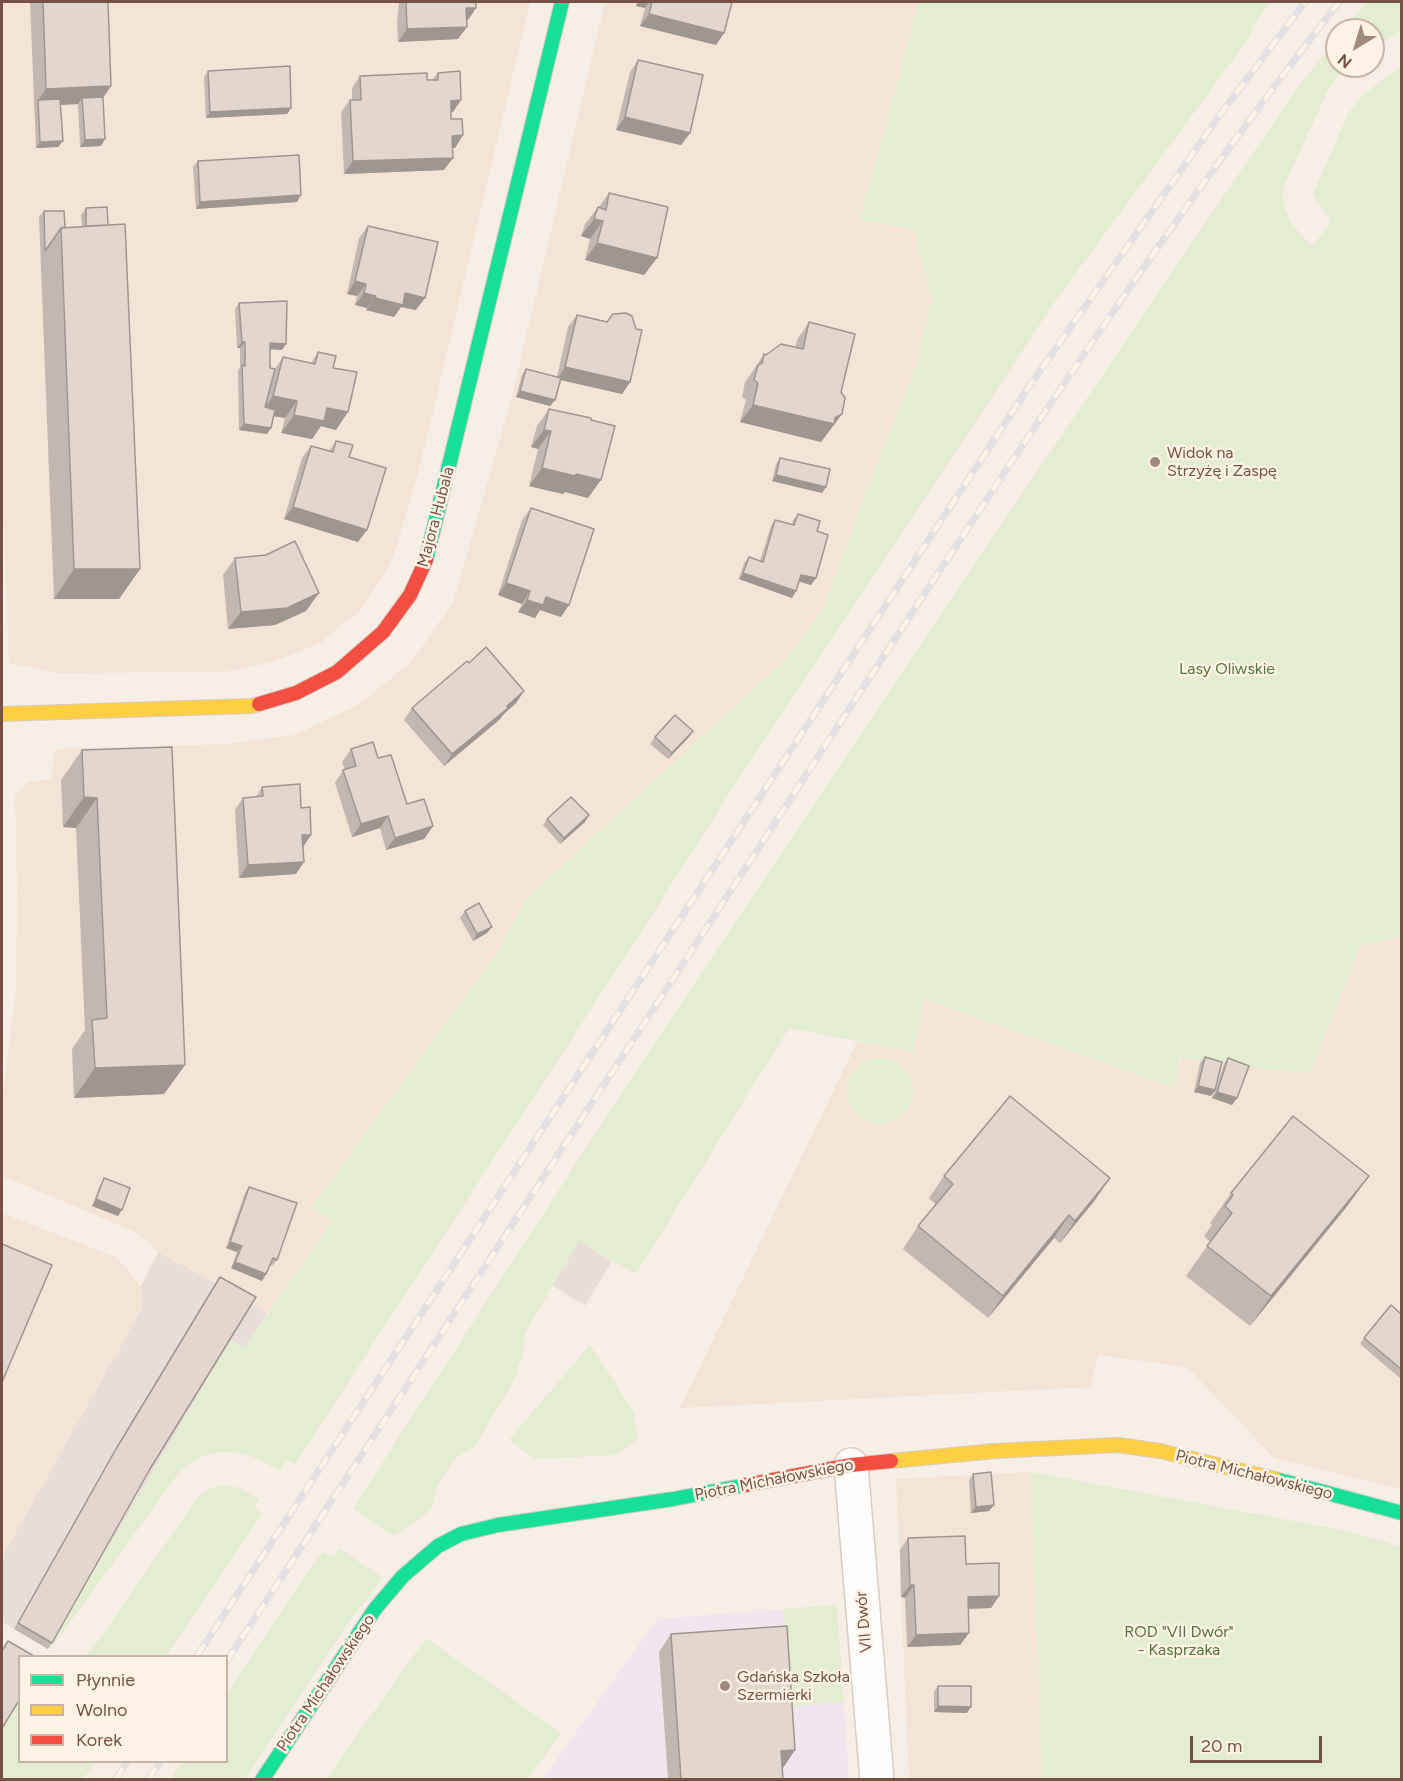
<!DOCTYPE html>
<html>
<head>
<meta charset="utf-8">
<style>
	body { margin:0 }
	#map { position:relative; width:1403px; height:1781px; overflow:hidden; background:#f7efe6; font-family:Figtree,sans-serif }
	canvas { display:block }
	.frame { position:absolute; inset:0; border:3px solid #755245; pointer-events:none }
	.legend { position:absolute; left:18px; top:1655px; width:210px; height:108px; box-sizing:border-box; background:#fff3e6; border:2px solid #c8b3a6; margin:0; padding:8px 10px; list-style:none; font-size:18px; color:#755245 }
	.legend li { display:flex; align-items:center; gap:12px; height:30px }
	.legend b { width:30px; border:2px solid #c8b3a6 }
	.north { position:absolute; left:1325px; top:18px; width:60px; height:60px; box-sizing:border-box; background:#fff3e6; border:2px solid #c8b3a6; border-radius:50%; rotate:218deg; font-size:16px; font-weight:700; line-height:24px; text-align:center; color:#755245 }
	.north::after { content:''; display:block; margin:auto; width:21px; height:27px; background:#a2897d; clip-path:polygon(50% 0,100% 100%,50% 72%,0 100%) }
	.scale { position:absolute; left:1190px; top:1736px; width:132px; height:27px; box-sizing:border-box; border:3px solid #755245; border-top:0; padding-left:8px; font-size:18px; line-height:21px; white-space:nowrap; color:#755245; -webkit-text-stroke:4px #fff3e6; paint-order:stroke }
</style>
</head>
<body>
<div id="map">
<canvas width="1403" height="1781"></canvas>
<div class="frame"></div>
<ul class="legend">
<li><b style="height:8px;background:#16e098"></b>Płynnie</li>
<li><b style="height:8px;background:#ffcf43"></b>Wolno</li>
<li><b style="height:8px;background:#f24e42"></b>Korek</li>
</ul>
<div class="north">N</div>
<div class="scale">20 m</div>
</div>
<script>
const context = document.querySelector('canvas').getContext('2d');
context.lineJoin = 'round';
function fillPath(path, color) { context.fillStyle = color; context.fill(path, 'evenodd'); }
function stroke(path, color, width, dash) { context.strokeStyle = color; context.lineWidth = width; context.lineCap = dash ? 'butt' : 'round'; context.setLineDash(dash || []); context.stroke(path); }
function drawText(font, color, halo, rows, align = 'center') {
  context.font = font + ' Figtree,sans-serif'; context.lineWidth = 5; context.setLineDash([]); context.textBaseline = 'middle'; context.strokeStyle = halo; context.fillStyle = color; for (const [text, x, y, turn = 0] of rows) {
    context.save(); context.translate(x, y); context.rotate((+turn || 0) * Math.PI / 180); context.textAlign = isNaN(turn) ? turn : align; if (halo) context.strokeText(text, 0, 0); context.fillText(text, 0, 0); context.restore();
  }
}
fillPath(new Path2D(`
	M2,2H530L420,466L396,548L389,565L360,610L322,642L273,662L225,672L57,673L9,663L2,491Z
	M605,2H919L860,219L913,229L932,298L916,368L871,480L823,610L786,659L527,899L499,950L312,1208L333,1220L267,1313L216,1283L158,1252L138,1233L2,1176V1102L16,990L17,890L15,794L28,782L51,779L55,749L226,744L295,735L361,703L413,660L454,600L512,396Z
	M1401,936V1489L1274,1458L1187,1367L1098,1355L1090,1387L680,1408L857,1042L913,1052L924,999L1175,1088L1180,1058L1310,1073L1360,946Z
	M2,1213L116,1257L141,1286L142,1308L2,1557Z
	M1031,1472L1042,1779H909L896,1479Z`), '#f3e4d5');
fillPath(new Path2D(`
	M579,1240L612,1261L585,1306L552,1285Z
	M158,1252L216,1283L267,1313L244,1348L231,1340L48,1649L2,1622V1557L142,1308L141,1286Z`), '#e9ded7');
fillPath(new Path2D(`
	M837,1605L849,1779L542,1780L657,1619Z`), '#f1e5f0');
fillPath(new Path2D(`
	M919,2H1271L1253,25L1249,38L1056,300L736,783L640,934L295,1464L287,1460L279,1471C244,1448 213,1443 180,1471L53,1646L48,1649L231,1340L244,1347L333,1221L311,1208L499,950L526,899L786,659L823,610L871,480L916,368L932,298L913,229L860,220Z
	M1366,2H1401V30L1373,49V30H1344Z
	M1337,38V66H1348L1340,73L1329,88L1283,188C1282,217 1294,226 1312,247L1331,221L1313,194L1348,114L1355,104L1363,95L1401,66V936L1360,946L1310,1073L1266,1069L1179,1057L1176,1088L924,999L913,1052L789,1028L636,1274L579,1241L525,1333L523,1353L514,1380L474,1447L455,1458L437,1486L431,1510L395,1535L391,1534L353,1509L366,1488C476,1318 585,1148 697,979C895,682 1094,386 1295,91Z
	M847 1091a33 33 0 1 1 66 0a33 33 0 1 1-66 0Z
	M590,1345L616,1384L634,1413L637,1440L615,1455L535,1459L509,1440Z
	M1031,1472L1352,1532L1401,1547V1779H1042Z
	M222,1485L240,1488L259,1500L254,1507L262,1514L166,1656H85L98,1641L195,1501C203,1492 211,1486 222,1485Z
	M340,1549L383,1578L346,1626L245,1779L170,1780L182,1762H226L227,1694L306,1574L323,1552L335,1557Z
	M837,1605L844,1702L785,1707V1635L783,1609Z
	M426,1638L561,1733L528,1779H326Z
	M19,1699L20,1762H96L83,1779H2V1728Z`), '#e3edcf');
const street = new Path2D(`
	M851,1465L877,1780`);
const fast = new Path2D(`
	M426,560L562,2
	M1275,1479L1402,1513
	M262,1780L375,1609L403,1576L438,1546L461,1534L498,1525L673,1499L746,1485`);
const slow = new Path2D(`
	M2,714L252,706L259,704
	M891,1461L995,1451L1118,1445L1160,1451L1275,1479`);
const jam = new Path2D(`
	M259,704L296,693L337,672L383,632L410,595L426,560
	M746,1485L851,1465L891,1461`);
stroke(street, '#d8ccc4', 36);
stroke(fast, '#d7cac2', 16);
stroke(slow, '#d7cac2', 16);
stroke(jam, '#d7cac2', 16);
stroke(street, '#fefdfb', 33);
stroke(fast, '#16e098', 14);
stroke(slow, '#ffcf43', 14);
stroke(jam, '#f24e42', 14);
const rail = new Path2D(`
	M197,1656L1030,385L1219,116L1305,2
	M226,1662C433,1348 637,1034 842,720C1001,477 1160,231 1339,2
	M115,1780L127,1762
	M148,1780L160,1762`);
stroke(rail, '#e3e0e3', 7);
stroke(rail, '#fff3e6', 4.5, [14]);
fillPath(new Path2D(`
	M30,2H108L111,86L103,98L101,146L80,147L78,104L60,105L63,141L58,147L36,148Z
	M399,2H476V8L468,20H466L458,39L398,42L397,22Z
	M637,2H732L724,33L716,45L640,26L645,8L636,6Z
	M638,60L690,133L681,145L616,130L630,72Z
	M208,71L291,108L287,114L206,118L204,77Z
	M438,73L453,112H451V119L463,135L455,148H452L444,170L344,174L341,112L350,100H352V88L360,76L432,80Z
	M198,161L301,195L297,202L196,209L193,167Z
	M609,193L657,258L644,275L585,260L590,239L581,236L585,224L598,207H599Z
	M86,208L108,225L140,569L119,599H54L39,217L44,211L65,227H82L81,215Z
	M368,226L416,310L401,307L394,317L366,310L367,308L355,305L357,296L347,294L359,238Z
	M239,303L282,350L270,349V368L275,369L283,357L311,363L318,352L333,368L336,430L321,426L312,439L281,433L285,418L273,416L267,434L239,430L238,371L240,367V348H237L235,309Z
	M577,315L630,382L622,394L560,380L555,400L550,406L516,397L522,375L526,369L557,377L568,327Z
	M809,322L841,392L842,414L821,442L740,422L746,400L742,397L745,382L752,372L764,354L766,355L795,348L797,340Z
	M549,409L591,420L588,498L565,492L563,494L529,486L538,449L531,447L537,426Z
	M336,441L349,457L358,542L284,519L302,458L311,446L329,451Z
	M780,458L826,487L822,493L772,481L776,464Z
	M531,508L561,617L540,610L535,618L518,612L522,604L498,595L522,520Z
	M798,514L817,531L816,578L811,585L799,581L792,598L739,579L744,563L749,557L760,561L771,526L775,520L792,524L793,520Z
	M235,558L306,611L275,625L228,629L223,575Z
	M524,691L516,703L504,714L499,720L444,766L404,720L412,708Z
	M693,731L689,737L668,759L650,744L655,737Z
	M351,749L378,758L407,804L433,826L424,839L386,850L380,828L352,837L335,783L343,770H345L342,762Z
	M82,750L185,1065L164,1094L74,1098L72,1049L85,1030L76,828L63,827L61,780Z
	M262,787L301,808L311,835L303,847L296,874L239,878L235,810L243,798L256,797Z
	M547,819L585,822L560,844L543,825Z
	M465,911L487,933L473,941L460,918Z
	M1205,1057L1216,1089L1224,1064L1228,1058L1237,1098L1232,1105L1212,1098L1215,1090L1211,1096L1194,1092L1200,1063Z
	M944,1176L1110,1178L1095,1200L1060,1243L1054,1238L988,1318L903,1249L918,1226L936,1205L929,1198Z
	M1369,1176L1348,1205L1250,1326L1186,1276L1210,1242L1204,1236L1212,1225L1210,1223L1231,1193Z
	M104,1178L118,1216L92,1206L100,1185Z
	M249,1187L277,1260L272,1266L270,1265L266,1274L262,1281L231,1268L237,1252L226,1248L245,1193Z
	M220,1277L150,1469L48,1649L14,1629L112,1455Z
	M1401,1314V1379L1360,1344L1364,1338Z
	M973,1474L994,1505L989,1511L971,1513L969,1480Z
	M908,1538L966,1564L999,1596L991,1608L968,1609L969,1633L960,1645L907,1647L905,1598L901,1597L900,1550Z
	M671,1634L795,1750L782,1768L783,1779H668L659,1652Z
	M938,1686L967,1713L934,1712V1692Z`), '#c3b8b0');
fillPath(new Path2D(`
	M639,2H649L645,8L636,6Z
	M466,8H476L468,20L458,21Z
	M649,14L724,33L716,45L640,26Z
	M467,27L458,39L398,42L407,29Z
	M111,86L99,103L82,98L78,104L38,106V100L34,106L46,89Z
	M461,100L453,112L442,113L451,101Z
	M291,108L287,114L206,118L210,112Z
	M625,117L690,133L681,145L616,130Z
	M463,135L455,148H443L452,136Z
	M105,139L101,146L80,147L85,140Z
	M63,141L58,147L36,148L40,142Z
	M453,158L444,170L344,174L353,161Z
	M301,195L297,202L196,209L200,202Z
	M594,219L603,221L590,239L581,236Z
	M597,243L657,258L644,275L585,260Z
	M355,281L366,284L357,296L347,294Z
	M364,293L376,296L367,308L355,305Z
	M405,293L425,298L416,310L401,307L394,317L366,310L375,298Z
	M242,342H245L240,348H237Z
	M270,343L286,344L282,350L265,349Z
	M565,367L630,382L622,394L557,379Z
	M520,391L555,400L550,406L516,397Z
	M273,396L297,401L285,418L260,414Z
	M753,405L835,418L842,414L821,442L740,422Z
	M327,408L348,412L336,430L321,426L312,439L281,433L294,415Z
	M244,424L271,428L267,434L239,430Z
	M544,430L551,431L538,449L531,447Z
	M542,468L576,474L601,480L588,498L565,492L563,494L529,486Z
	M776,475L826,487L822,493L772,481Z
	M293,507L367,530L358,542L284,519Z
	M74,569H140L119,599H54Z
	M743,573L796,591L792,598L739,579Z
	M801,575L816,578L811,585L797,581Z
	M506,583L530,591L522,604L498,595Z
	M319,593L306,611L275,625L228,629L241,612Z
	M546,597L569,605L561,617L540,610L535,618L518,612L527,600Z
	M524,691L516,703L504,714L499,720L444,766L452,754Z
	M693,731L689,737L668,759L672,753Z
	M84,797L97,798L76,828L63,827Z
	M589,815L585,822L560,844L564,838Z
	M388,816L380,828L352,837L361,824Z
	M433,826L424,839L386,850L395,838Z
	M302,835H311L303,847Z
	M304,862L296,874L239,878L248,865Z
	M492,927L487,933L473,941L477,934Z
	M185,1065L164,1094L74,1098L95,1068Z
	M1198,1086L1215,1090L1211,1096L1194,1092Z
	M1217,1092L1237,1098L1232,1105L1212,1098Z
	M1369,1176L1348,1205L1250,1326L1271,1296Z
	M1110,1178L1095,1200L1060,1243L1075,1221Z
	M96,1199L122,1210L118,1216L92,1206Z
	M1069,1215L1054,1238L988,1318L1003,1296Z
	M230,1242L242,1246L237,1252L226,1248Z
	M235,1262L266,1274L262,1281L231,1268Z
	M994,1505L989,1511L971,1513L976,1507Z
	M910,1585H914L905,1598L901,1597Z
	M999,1596L991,1608L959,1609L968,1597Z
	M969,1633L960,1645L907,1647L916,1635Z
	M938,1706L971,1707L967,1713L934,1712Z
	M795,1750L783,1768L769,1769L781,1751Z`), '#9f9690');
const building = new Path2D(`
	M43,2H108L111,86L46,89Z
	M406,2H476V8H466L467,27L407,29Z
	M652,2H732L724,33L649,14Z
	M638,60L703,75L690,133L625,117Z
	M290,66L291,108L210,112L208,71Z
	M460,71L461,100L451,101V119H462L463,135L452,136L453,158L353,161L350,100H361L360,76L427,73V80H438V73Z
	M103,97L105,139L85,140L82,98Z
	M60,99L63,141L40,142L38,100Z
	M299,155L301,195L200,202L198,161Z
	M609,193L668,207L657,258L597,243L603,221L594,219L598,207L606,210Z
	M107,207L108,225L86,226V208Z
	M44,211H64L65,227L61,228L45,251Z
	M125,224L140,569H74L61,228Z
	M368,226L438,242L425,298L405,293L403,305L375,298L376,296L364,293L366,284L355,281Z
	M287,301L286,344L270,343V368L275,369L265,407L275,410L271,428L244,424L242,365L245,366V342H242L239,303Z
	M626,313L632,316L636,329L642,330L630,382L565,367L577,315L607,322L613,314Z
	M809,322L855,334L841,392L845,398L842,414L835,418L834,424L753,405L758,383L754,380L758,365L762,363L764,354L766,355L781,344L803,349Z
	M318,352L336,356L333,368L357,372L348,412L327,408L324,421L294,415L297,401L273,396L283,357L315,364Z
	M526,369L561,378L555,400L520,391Z
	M549,409L591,418V420L615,426L601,480L576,474L575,476L542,468L551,431L544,430Z
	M336,441L353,445L349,457L386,468L367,530L293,507L311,446L333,452Z
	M780,458L830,469L826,487L776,475Z
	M531,508L594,529L569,605L546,597L543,605L527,600L530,591L506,583Z
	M798,514L820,521L817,531L828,535L816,578L801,575L796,591L743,573L749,557L763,562L775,520L794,525Z
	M295,541L319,593L287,608L241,612L235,558L266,555Z
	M486,647L524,691L507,706L508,708L452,754L412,708L467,661L469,663Z
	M675,715L693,731L672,753L655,737Z
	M373,742L378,758L391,755L407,804L424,799L433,826L395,838L388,816L361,824L343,770L356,766L351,749Z
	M172,747L185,1065L95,1068L92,1020L107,1018L97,798L84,797L82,750Z
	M300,784L301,808L310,807L311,835H302L304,862L248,865L243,798L263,796L262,787Z
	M571,797L589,815L564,838L547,819Z
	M479,903L492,927L477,934L465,911Z
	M1205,1057L1222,1062L1215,1090L1198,1086Z
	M1228,1058L1249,1066L1237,1098L1217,1092Z
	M1010,1096L1110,1178L1075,1221L1069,1215L1003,1296L918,1226L953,1184L944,1176Z
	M1293,1116L1369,1176L1271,1296L1207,1246L1232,1213L1225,1206L1233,1195L1231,1193Z
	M104,1178L130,1188L122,1210L96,1199Z
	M249,1187L297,1203L277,1260L273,1258L266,1274L235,1262L242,1246L230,1242Z
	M2,1244L52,1265L2,1382Z
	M220,1277L256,1297L150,1469L52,1643L18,1623L116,1449Z
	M1391,1305L1401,1314V1369L1364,1338Z
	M991,1472L994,1505L976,1507L973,1474Z
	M965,1536L966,1564L999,1563V1596L968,1597L969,1633L916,1635L914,1585H910L908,1538Z
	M787,1626L795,1750L781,1751L783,1779H681L671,1634Z
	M8,1641L34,1656H20V1699L2,1728V1651Z
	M938,1686H971V1707L938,1706Z`);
fillPath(building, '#e3d6cd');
stroke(building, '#9f9690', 1.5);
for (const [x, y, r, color] of [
	[1155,462,6,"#a2897d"],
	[725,1686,6,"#a2897d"]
]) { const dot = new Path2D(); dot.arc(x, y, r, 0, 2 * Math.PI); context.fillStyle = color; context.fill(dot); stroke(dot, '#fff3e6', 2); }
drawText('16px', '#755245', '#fff3e6', [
	["Widok na",1167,453],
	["Strzyżę i Zaspę",1167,471],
	["Gdańska Szkoła",737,1677],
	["Szermierki",737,1695]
], 'left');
drawText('16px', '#755245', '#fff3e6', [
	["Majora Hubala",436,517,-75],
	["Piotra Michałowskiego",1254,1475,14],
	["Piotra Michałowskiego",774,1480,-11],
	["VII Dwór",864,1622,-95],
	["Piotra Michałowskiego",326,1683,-56]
]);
drawText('16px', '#51763b', '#fff3e6', [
	["Lasy Oliwskie",1227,669],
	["ROD \"VII Dwór\"",1179,1632],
	["- Kasprzaka",1179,1650]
]);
</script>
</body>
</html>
